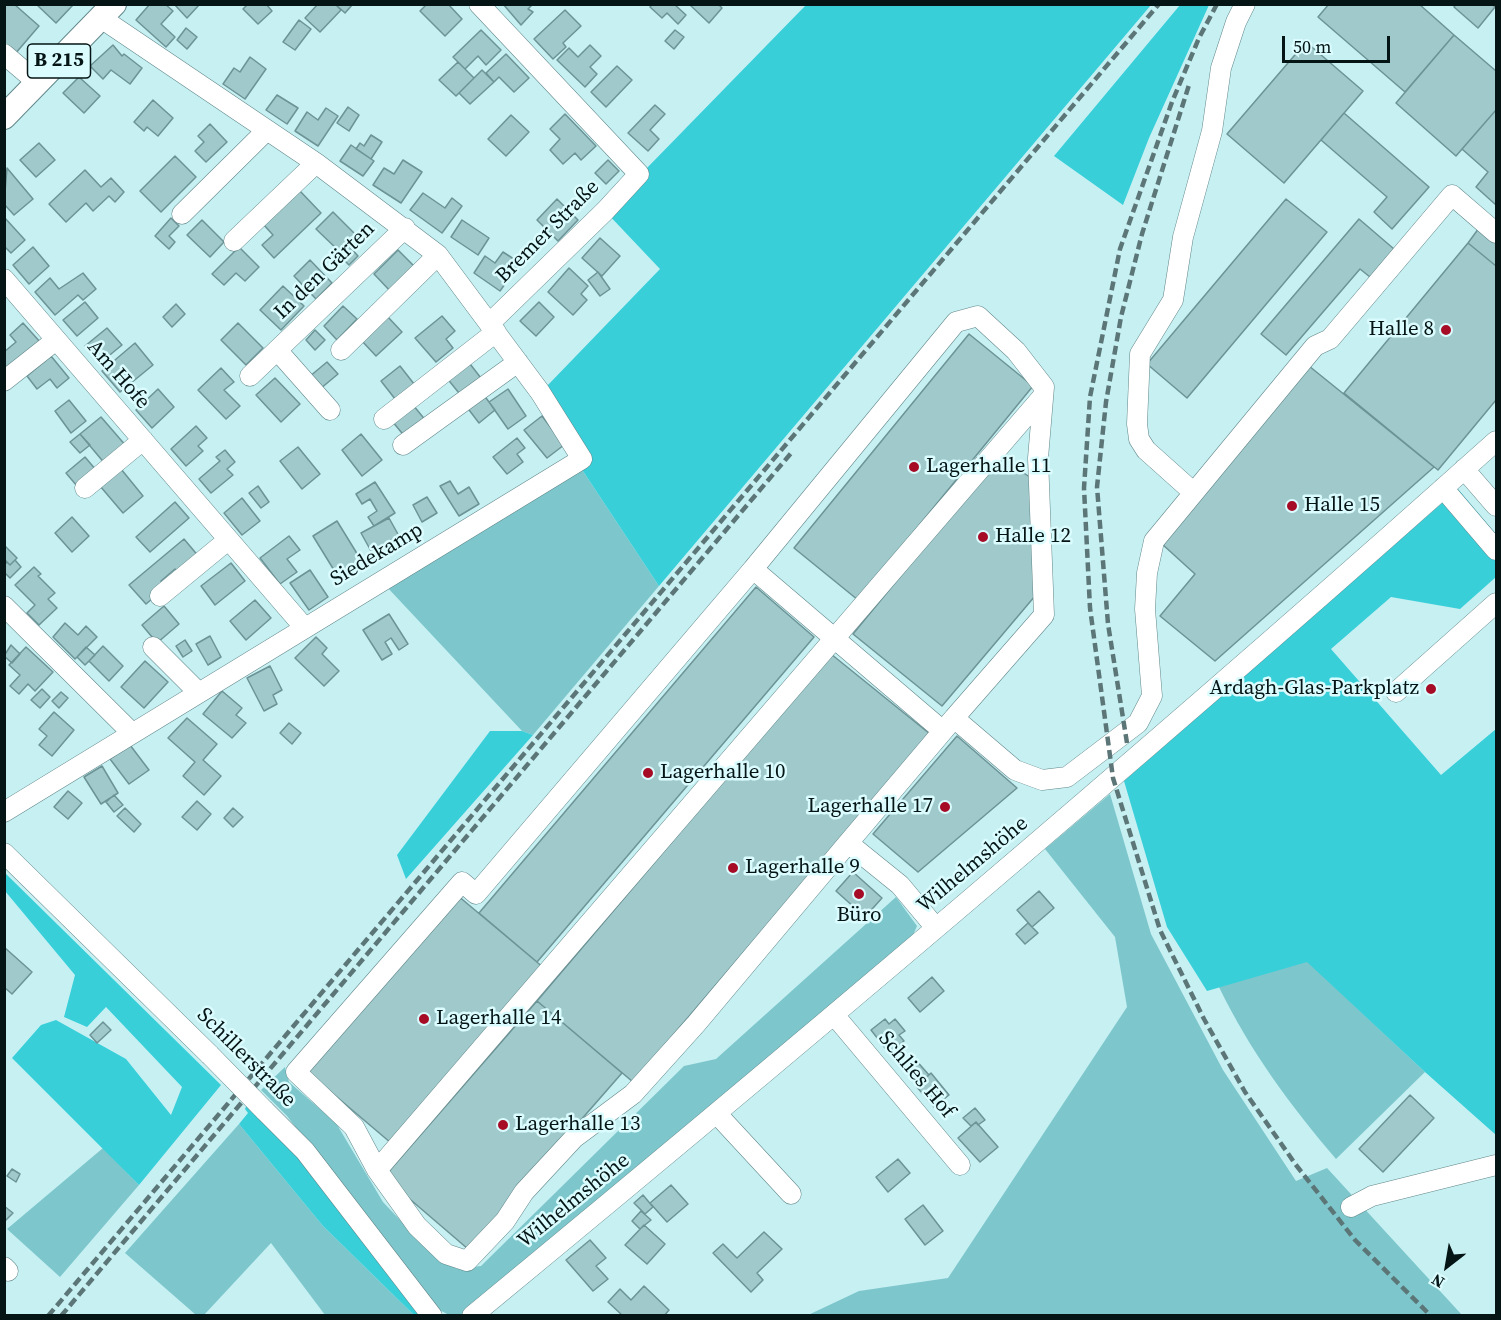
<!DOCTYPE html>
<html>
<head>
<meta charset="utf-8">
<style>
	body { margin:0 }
	#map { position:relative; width:1501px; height:1320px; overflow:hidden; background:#c7f0f3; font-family:"Source Serif 4",serif }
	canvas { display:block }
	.frame { position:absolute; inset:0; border:6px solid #051415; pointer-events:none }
	.north { position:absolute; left:1417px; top:1236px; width:60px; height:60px; -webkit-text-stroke:4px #dbfcfe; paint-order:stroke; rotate:211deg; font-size:16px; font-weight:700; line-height:24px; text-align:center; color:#051415 }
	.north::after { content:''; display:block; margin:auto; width:21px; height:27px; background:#051415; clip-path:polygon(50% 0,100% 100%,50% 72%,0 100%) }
	.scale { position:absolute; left:1282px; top:36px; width:108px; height:27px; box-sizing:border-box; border:3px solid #051415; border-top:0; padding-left:8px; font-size:18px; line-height:21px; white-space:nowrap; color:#051415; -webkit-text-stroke:4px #dbfcfe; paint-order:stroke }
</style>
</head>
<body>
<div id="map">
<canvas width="1501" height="1320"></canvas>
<div class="frame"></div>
<div class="north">N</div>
<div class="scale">50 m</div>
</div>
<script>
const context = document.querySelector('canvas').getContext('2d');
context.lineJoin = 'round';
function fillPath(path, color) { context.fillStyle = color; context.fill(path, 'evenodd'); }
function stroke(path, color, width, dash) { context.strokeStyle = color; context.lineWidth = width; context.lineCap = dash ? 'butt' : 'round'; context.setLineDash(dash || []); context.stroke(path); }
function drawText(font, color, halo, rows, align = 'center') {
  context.font = font + ' "Source Serif 4",serif'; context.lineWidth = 5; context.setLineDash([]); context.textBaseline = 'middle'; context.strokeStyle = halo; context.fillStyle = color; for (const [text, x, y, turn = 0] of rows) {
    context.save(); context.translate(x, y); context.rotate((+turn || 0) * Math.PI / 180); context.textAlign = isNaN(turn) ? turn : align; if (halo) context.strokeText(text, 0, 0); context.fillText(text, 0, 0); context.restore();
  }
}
fillPath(new Path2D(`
	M581,468L659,586L533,735L522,731L386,586Z
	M1110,794L1151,934L1223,1070L1296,1181L1327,1168L1462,1315L806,1316L859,1291L948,1278L1127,1007L1115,937L1045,849Z
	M896,897L917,926L911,940L712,1111L461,1315H449L432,1306L287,1116L261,1090L285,1067L289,1082L336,1123L383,1202L433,1255L457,1269L481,1266L684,1066L716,1059Z
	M1307,961L1425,1072L1336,1159C1290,1105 1250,1051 1219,987Z
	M239,1124L323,1226L414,1315H325L271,1243L204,1315H196L125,1253Z
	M103,1148L139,1185L60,1277L7,1229Z`), '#7dc7cc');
fillPath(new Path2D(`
	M806,5H1151L659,586L581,468L547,386L660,269L605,211Z
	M1180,5H1209L1149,138L1123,205L1054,156Z
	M1458,489L1496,534V577L1460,609L1391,597L1331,649L1441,775L1496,729V1135L1425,1072L1307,962L1207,991L1167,927L1124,781Z
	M490,731H522L533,735L406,879L397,855Z
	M4,872L221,1085L139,1185L12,1058L41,1025L56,1020L126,1059L171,1115L182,1087L106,1007L87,1027L64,1017L75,975L5,891Z
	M248,1102L296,1149L420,1315H414L323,1226L239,1124L248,1113L245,1109Z`), '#38cfd9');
const building = new Path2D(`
	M4,4H14L39,26L15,54L4,46Z
	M36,4H72L73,5L56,23Z
	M150,4H165L173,11L161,24L175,37L166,47L136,20Z
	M174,4H200L187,18Z
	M248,4H266L272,11L258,24L243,9Z
	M318,4H335L341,10L320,32L305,18Z
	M335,4H353L345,13Z
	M427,4H448L462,19L445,36L420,11Z
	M503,4H533L528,9L533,12L521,25Z
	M652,4H674L686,15L678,24L667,13L662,18L650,7Z
	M689,4H718L722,8L709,23Z
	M1329,4H1419L1454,35L1405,92L1318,17Z
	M1456,4H1491L1495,7L1478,28L1454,7Z
	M565,10L581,26L563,43L566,47L553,59L534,39Z
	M299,20L311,29L295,50L283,42Z
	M186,28L197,37L187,49L177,40Z
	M481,30L501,50L486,65L478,56L465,69L453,57Z
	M675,30L684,37L674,49L665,41Z
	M1454,35L1496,71V110L1456,156L1396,103Z
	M1306,42L1363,91L1284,183L1227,134Z
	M113,45L122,56L124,54L142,68L130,84L111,70L103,79L90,66Z
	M590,45L601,56L590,67L597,74L585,87L557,60L569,48L578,57Z
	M506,54L529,78L514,92L499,77L494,82L486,73Z
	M250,57L266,69L245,99L223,84L234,68L240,72Z
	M458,62L474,78L456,96L439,80Z
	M617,66L632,80L606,107L591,92Z
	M482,70L494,82L470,104L459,93Z
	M79,77L100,96L84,113L63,93Z
	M277,95L298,108L287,124L266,110Z
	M153,100L173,118L158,136L147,127L144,131L134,122Z
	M655,105L665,114L650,130L659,139L648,151L628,133Z
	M348,107L359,115L349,131L337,123Z
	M326,108L338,116L318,146L295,131L307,112L318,120Z
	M1496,110V205L1476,187L1488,172L1462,149Z
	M1344,113L1429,187L1392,229L1374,212L1387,197L1321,140Z
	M565,114L596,146L581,160L575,153L563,164L550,150L560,139L550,129Z
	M511,115L529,132L506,156L488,139Z
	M210,124L227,142L206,162L195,151L204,142L198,136Z
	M371,135L382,142L371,159L356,149L360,143L364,146Z
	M39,143L55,160L36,177L20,160Z
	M351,145L374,161L363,176L340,161Z
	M175,156L196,177L161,212L140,191Z
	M403,160L422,172L401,203L373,185L384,168L394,174Z
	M608,160L619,171L606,184L595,173Z
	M7,168L33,199L14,215L4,204Z
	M85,170L101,187L111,178L124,192L115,202L109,196L93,211L86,203L66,222L49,204Z
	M299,190L321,213L274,258L262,245L273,235L263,224Z
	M423,193L445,208L452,198L462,206L442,233L410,210Z
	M557,199L578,220L558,241L537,220Z
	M1286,199L1327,232L1187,398L1147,364Z
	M333,212L357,236L340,252L316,229Z
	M4,217L25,240L11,253L4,246Z
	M171,218L179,226L169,236L175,242L169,249L155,236Z
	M1359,219L1394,249L1370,277L1360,269L1286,355L1261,334Z
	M202,220L224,242L210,257L187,235Z
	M462,220L489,238L478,255L451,237Z
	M1479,228L1496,242V266L1468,243Z
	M600,238L620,256L602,276L582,258Z
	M1468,243L1496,266V400L1438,470L1344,393Z
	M348,245L358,256L349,265L338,254Z
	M33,247L49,266L29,284L13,265Z
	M239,247L259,267L245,281L236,273L224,285L212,274Z
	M398,250L414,266L393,294L374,274Z
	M503,252L520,263L500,291L474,273L485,256L495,263Z
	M310,260L332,283L316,299L294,276Z
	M569,268L588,286L581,294L587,300L573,315L548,292Z
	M598,272L610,289L600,296L588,280Z
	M83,273L96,289L83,300L78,295L55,315L35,292L50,278L59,289Z
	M283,286L304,306L281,330L260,310Z
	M85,302L98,318L77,336L63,320Z
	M539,302L554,317L536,336L520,321Z
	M176,304L185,314L172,327L163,317Z
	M343,306L357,319L337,340L324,326Z
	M387,316L402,332L376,356L361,340Z
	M442,316L455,331L446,339L453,348L436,362L415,338Z
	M23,323L41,343L9,371L4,366V352L16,342L10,335Z
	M238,323L263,348L246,365L221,340Z
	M107,328L122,345L100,363L85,346Z
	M315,330L325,340L315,350L306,340Z
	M969,334L1033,386L858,600L794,548Z
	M135,343L153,365L120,392L102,371Z
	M51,356L69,378L57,388L50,379L37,389L27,376Z
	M467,360L484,382L463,398L446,377Z
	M327,362L338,374L320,389L309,377Z
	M400,366L418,389L399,404L381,381Z
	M1309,366L1434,467L1215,661L1160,616L1195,574L1162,544Z
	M221,368L234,382L224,390L240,406L226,419L198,390Z
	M275,378L300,404L281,422L256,395Z
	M158,389L174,407L152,428L136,410Z
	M508,389L526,416L508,429L489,402Z
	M483,394L495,410L479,423L466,406Z
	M69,400L86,421L71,433L55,411Z
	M413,405L427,422L406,438L392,421Z
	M542,416L564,445L547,458L524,430Z
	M101,417L127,447L106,465L80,434Z
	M196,426L207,438L198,446L203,451L186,466L171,449Z
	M80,434L90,445L80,453L70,442Z
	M361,434L382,460L362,476L342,450Z
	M517,438L525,448L517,454L523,462L507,474L493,457Z
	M298,447L320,474L302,489L280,461Z
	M225,450L235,462L227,469L233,475L211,493L199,479L220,461L216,457Z
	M999,456L1031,478L1035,596L942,706L853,634Z
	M85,457L96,470L77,486L66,473Z
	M121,469L143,496L123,513L100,486Z
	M450,481L458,494L469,487L479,504L459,516L440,486Z
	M375,482L395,513L374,526L368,517L377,511L370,499L362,504L356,494Z
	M258,486L269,502L261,508L249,493Z
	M427,497L437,513L422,522L413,505Z
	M242,498L260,521L242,535L224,513Z
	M175,502L189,518L150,552L136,537Z
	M72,517L89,536L72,552L55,533Z
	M389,518L399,536L371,551L361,533Z
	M337,521L361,560L337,575L313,536Z
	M289,536L300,550L287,559L297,572L280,584L260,558Z
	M184,539L200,558L180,575L175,569L161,581L166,587L146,604L129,585Z
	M4,545L17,558L10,565L4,559Z
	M15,560L21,567L10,578L4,572V565L7,562L10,565Z
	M231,563L245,581L215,605L201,586Z
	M34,567L41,574L38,576L55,593L48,599L57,608L39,625L27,613L35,605L15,585Z
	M310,570L328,597L309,610L290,583Z
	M756,587L814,637L537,962L479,913Z
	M255,600L271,618L246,640L230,621Z
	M164,606L179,624L157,643L142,625Z
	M389,614L408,644L399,650L391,638L385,642L392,654L382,660L363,630Z
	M65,623L78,635L86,626L97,637L75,659L53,637Z
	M210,636L221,657L208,665L196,644Z
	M316,637L327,648L322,654L339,671L324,686L295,658Z
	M185,640L192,651L183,657L176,646Z
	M11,645L20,654L12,663L4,656Z
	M103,646L123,666L109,681L89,661Z
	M26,647L53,672L35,691L28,684L19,694L10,686L20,675L9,665Z
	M86,647L95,655L85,665L77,657Z
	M831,654L930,734L633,1082L537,1001Z
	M145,661L168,682L144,708L121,687Z
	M270,666L282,690L273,695L277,704L264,711L247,678Z
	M42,689L50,697L40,708L31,700Z
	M222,691L242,708L236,715L246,723L232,738L203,714Z
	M61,692L68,698L59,708L52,701Z
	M54,712L74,730L52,756L39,745L47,736L39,729Z
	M187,718L217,744L203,760L221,776L204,795L183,776L195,762L168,738Z
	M289,723L301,733L292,744L280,733Z
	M957,736L1017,788L918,872L873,834Z
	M130,745L149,770L129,784L110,759Z
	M102,766L118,793L101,804L84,777Z
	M68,791L82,803L68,819L54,807Z
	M114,795L123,805L114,812L106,802Z
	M197,801L211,814L197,830L182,817Z
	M125,808L141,824L134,832L117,816Z
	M233,808L243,817L233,827L224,818Z
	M853,872L882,898L865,917L836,891Z
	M1039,891L1054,908L1032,927L1017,910Z
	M457,895L544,968L391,1143L305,1070Z
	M1028,923L1038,933L1025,944L1016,934Z
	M4,947L32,972L12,994L4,987Z
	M932,977L944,991L920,1012L908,998Z
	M537,1001L622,1073L468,1249L384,1177Z
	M885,1019L889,1024L895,1019L905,1031L899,1035L904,1041L889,1053L871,1030Z
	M103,1022L111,1030L97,1043L90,1035Z
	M914,1058L929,1075L917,1085L902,1068Z
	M931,1073L949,1095L934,1107L916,1086Z
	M1410,1095L1434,1118L1383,1172L1359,1149Z
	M975,1108L985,1120L978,1125L976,1122L971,1126L963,1118Z
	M976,1122L998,1147L980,1162L958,1138Z
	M898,1159L910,1173L888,1192L876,1177Z
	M12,1169L20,1174L16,1182L7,1176Z
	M671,1185L688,1204L667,1222L650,1203Z
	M643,1195L653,1207L645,1214L634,1203Z
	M923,1205L943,1231L925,1245L905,1219Z
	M4,1206L13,1213L4,1222Z
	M641,1211L651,1220L640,1229L632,1221Z
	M644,1225L665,1244L647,1264L625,1245Z
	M764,1232L782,1249L757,1273L763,1280L751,1292L713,1253L723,1244L737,1258Z
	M590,1240L606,1258L596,1266L608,1279L593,1291L566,1260Z
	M644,1286L669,1310L664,1316H623L608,1302L620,1289L631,1300Z`);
fillPath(building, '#a0c9cb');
stroke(building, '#6c9396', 1.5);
const minor = new Path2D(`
	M479,4L639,174L605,211L490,323
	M4,54L38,83
	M182,214L267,130
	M234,241L316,163
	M4,279L304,627
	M277,350L330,410
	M341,350L438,255
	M250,376L405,228
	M4,381L56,340
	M384,419L496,332
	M403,445L518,362
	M1464,469L1496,506
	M85,488L143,440
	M1443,488L1496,550
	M1193,492L1146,450L1139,439L1137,424L1140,354L1173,300L1183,237L1212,131L1221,68L1236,22L1245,4
	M753,569L956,322L978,316L1016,351L1044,387L1038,458L1044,615L954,718
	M160,596L228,540
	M4,606L132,733
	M153,647L198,692
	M1396,692L1496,603
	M4,812L582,459L540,392L438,255L316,163L101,18
	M848,843L696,1024L633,1094L574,1138L524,1192L505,1221L467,1261L446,1254L417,1226L377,1170L354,1127L296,1072L462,882L476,894L753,569L943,731
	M4,853L210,1055
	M936,928L900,885L848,843L954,718L1015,770L1042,780L1067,777L1138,723L1152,696L1145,609L1147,573L1154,541L1315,346L1330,339L1452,195L1496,233
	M835,1016L960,1165
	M264,1110L305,1151L432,1316
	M717,1114L791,1194
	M377,1170L1043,396
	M1351,1207L1372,1196L1496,1165
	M4,1267L8,1271
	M472,1316C819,1030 1162,740 1496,441`);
const major = new Path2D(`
	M4,117L114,4`);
stroke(minor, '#61878a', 21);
stroke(major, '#61878a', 26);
stroke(minor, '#fff', 20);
stroke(major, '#fff', 24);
stroke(new Path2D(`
	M1217,4L1199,38L1172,102L1120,249L1090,397L1084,488L1090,608L1113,778L1160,930L1204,1019L1245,1092L1296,1165L1355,1240L1431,1316
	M1127,743L1108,624L1097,487L1106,402L1121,317L1142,234L1189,85
	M48,1316L1159,4
	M61,1316L792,452`), '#5c7678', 4.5, [9, 4.5]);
const minorBridge = new Path2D(`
	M210,1055L264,1110`);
stroke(minorBridge, '#61878a', 21, []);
stroke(minorBridge, '#fff', 20);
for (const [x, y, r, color] of [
	[1446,330,6,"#a60c26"],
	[914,467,6,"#a60c26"],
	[1292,506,6,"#a60c26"],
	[983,537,6,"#a60c26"],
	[1431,689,6,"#a60c26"],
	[648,773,6,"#a60c26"],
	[945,807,6,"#a60c26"],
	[733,868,6,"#a60c26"],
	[859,894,6,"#a60c26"],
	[424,1019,6,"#a60c26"],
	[503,1125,6,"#a60c26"]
]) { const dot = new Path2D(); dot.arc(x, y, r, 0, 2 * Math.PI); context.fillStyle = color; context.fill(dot); stroke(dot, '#dbfcfe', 2); }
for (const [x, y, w] of [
	[59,61,63]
]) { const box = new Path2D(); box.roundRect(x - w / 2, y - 17, w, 34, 4.5); context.fillStyle = '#dbfcfe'; context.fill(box); stroke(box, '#051415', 1.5); }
drawText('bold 20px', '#051415', null, [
	["B 215",59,61]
]);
drawText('21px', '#051415', '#dbfcfe', [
	["Bremer Straße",548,232,-45],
	["In den Gärten",325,271,-44],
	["Am Hofe",118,375,49],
	["Siedekamp",377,555,-31],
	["Wilhelmshöhe",973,865,-40],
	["Schillerstraße",246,1058,45],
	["Schlies Hof",916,1075,50],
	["Wilhelmshöhe",574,1201,-39]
]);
drawText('21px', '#051415', '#dbfcfe', [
	["Halle 8",1434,330,"right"],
	["Lagerhalle 11",926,467],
	["Halle 15",1304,506],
	["Halle 12",995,537],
	["Ardagh-Glas-Parkplatz",1419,689,"right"],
	["Lagerhalle 10",660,773],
	["Lagerhalle 17",933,807,"right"],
	["Lagerhalle 9",745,868],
	["Büro",859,916,"center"],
	["Lagerhalle 14",436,1019],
	["Lagerhalle 13",515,1125]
], 'left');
</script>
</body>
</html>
